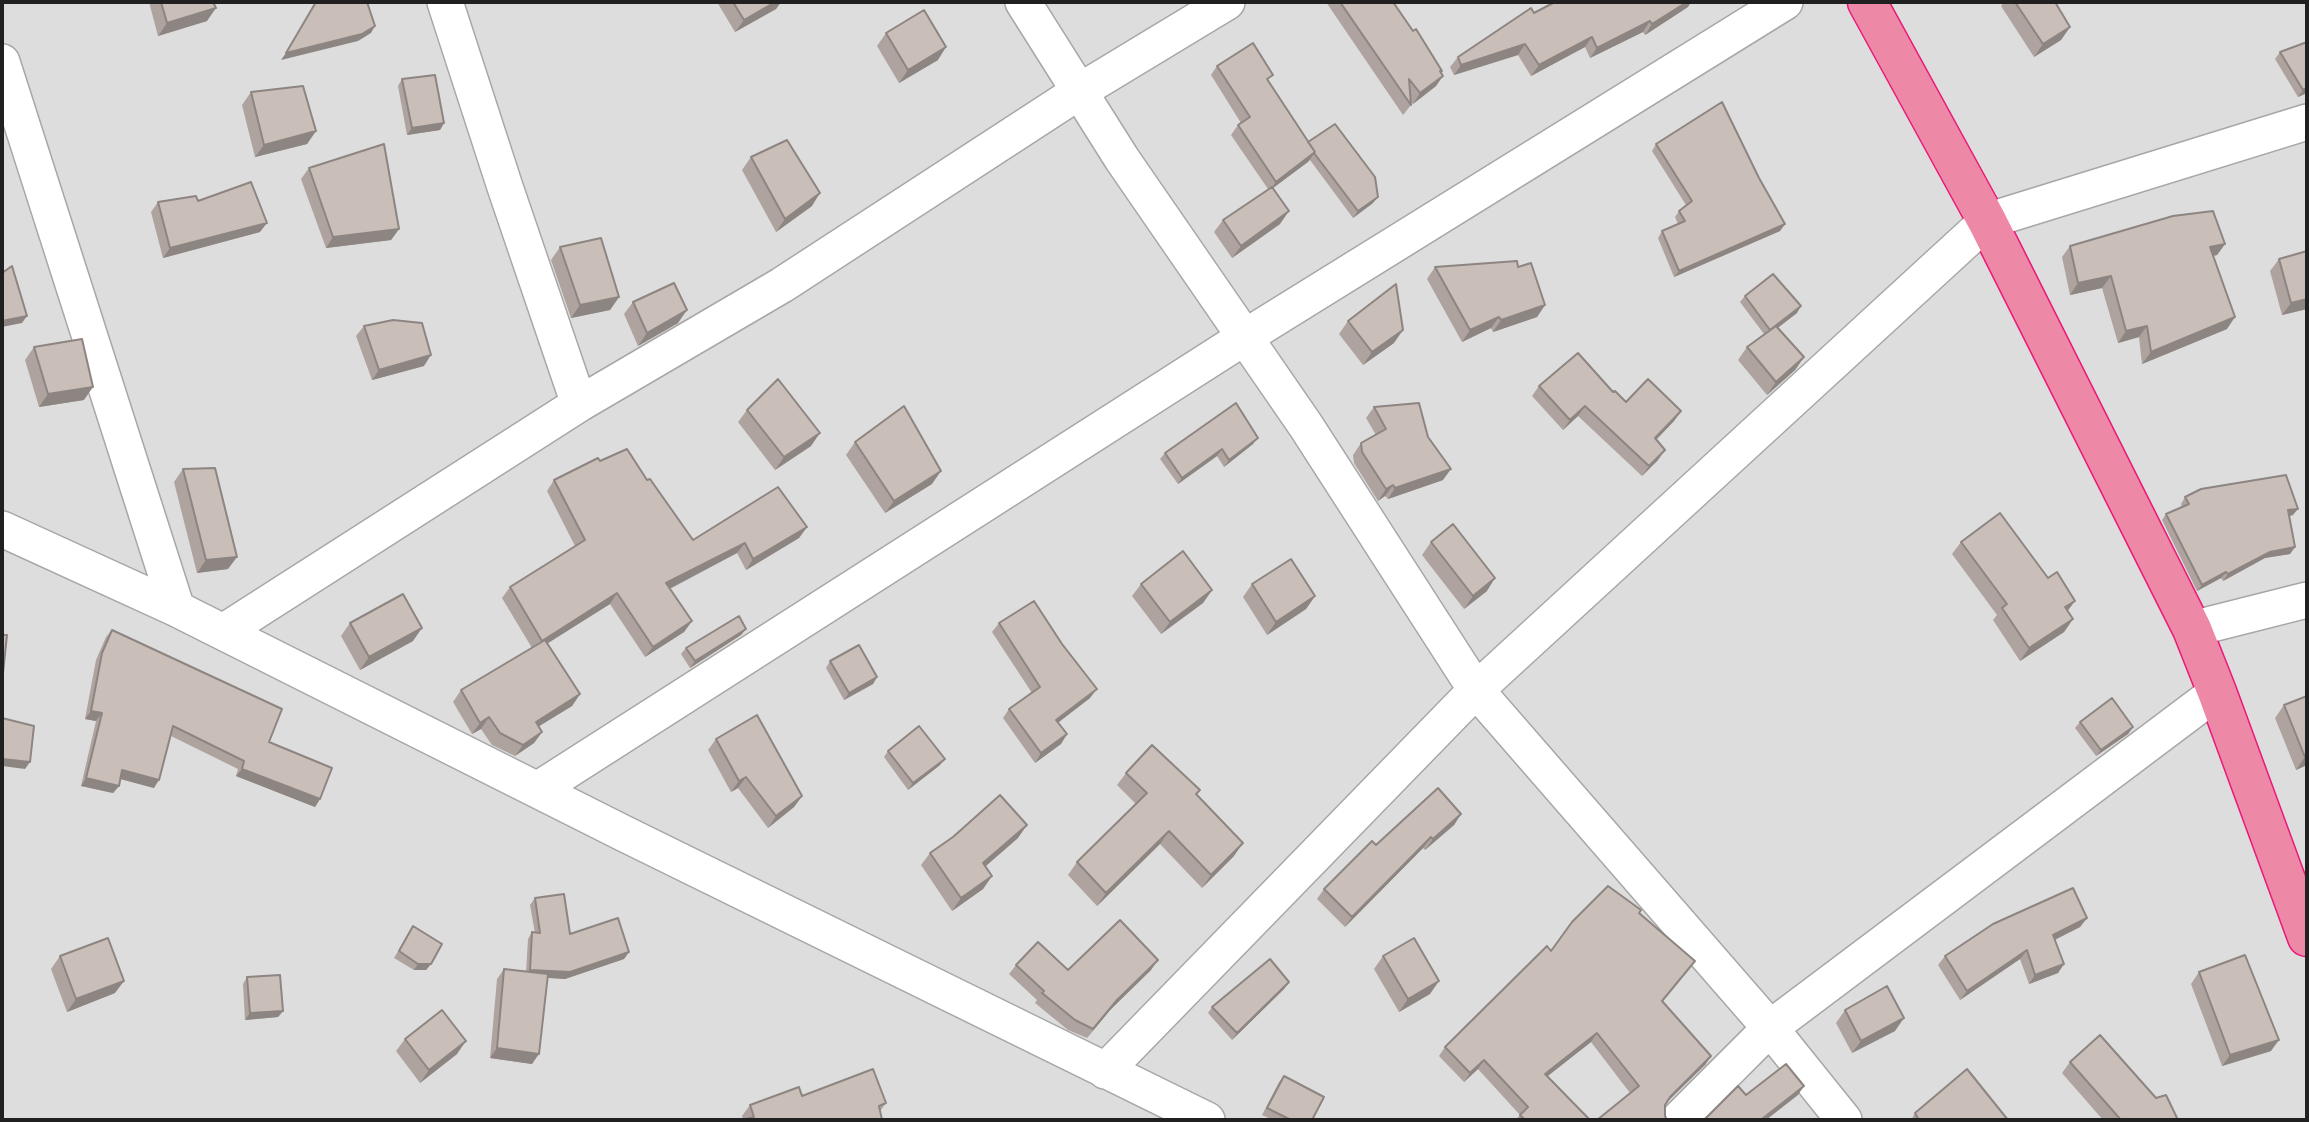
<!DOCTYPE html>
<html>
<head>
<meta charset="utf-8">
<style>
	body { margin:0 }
	#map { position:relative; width:2309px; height:1122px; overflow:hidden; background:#f1ece6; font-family:"Golos Text",sans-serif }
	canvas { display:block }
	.frame { position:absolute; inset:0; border:4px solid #202020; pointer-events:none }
</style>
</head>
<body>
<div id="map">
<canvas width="2309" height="1122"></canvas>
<div class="frame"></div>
</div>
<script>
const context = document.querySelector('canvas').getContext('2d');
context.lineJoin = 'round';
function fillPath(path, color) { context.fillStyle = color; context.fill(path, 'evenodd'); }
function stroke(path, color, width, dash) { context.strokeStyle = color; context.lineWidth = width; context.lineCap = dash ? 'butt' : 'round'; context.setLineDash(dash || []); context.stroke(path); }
fillPath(new Path2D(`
	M2,2H2307V1120H2Z`), '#dedddd');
const street = new Path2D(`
	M445,2L505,187L579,404
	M1023,2L1122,159L1306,426L1476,690L1770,1028L1844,1120
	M2,62L177,609
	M2,529L177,609L625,834L1207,1120
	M2192,629L2307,600
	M223,632L579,404L782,285L1080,91L1227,2
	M537,790L1245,337L1785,2
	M1105,1071L1476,690L1987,221L2307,122
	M1678,1120L1770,1028L2217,692`);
const highway = new Path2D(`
	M1867,2L1987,221L2192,629L2217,692L2307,937`);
stroke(street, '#a7a7a7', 38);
stroke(highway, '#e91978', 41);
stroke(street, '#fff', 35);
stroke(highway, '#ee88a7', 38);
fillPath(new Path2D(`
	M149,2H213L207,21L158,36Z
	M717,2H781L776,9L735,32Z
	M1326,2H1393L1441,73L1436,86L1413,104L1410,101L1411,105L1403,115Z
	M2004,2H2055L2070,27L2061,40L2034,57L2001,6Z
	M1688,7L1645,35L1643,32L1590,58L1585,47L1531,76L1518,55L1454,75L1450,67L1458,57Z
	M886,33L938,60L899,83L877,46Z
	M2307,42V93L2298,97L2275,59L2280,52Z
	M1217,66L1269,82L1308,142L1373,203L1353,218L1310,160L1273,188L1280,224L1232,258L1214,232L1223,220L1268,189L1231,135L1238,125L1241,123L1211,75Z
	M402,79L444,123L440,130L407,135L398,86Z
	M251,92L316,131L307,144L255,157L242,105Z
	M1656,144L1759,178L1785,224L1780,231L1674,277L1658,238L1662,231L1678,224L1675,217L1679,211L1686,205L1652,151Z
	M751,157L812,206L776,232L742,170Z
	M309,168L399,229L391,240L326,248L301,179Z
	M198,201L260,232L163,258L151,212L158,202Z
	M2225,244L2217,255L2213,256L2227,329L2142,364L2139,337L2118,343L2102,288L2070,295L2062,257L2070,246Z
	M560,247L619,297L610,310L571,318L551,260Z
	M2307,251V309L2282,315L2270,271L2279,259Z
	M1435,267H1518L1545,305L1537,317L1493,332L1491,328L1462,342L1427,279Z
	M1745,296L1797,313L1778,327L1804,357L1795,370L1767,395L1738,360L1747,347L1764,334L1740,302Z
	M633,302L678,323L638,346L624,314Z
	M1348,321L1394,343L1363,365L1339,334Z
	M364,326L424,366L372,380L356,336Z
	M34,347L84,400L39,407L25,360Z
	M1539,386L1613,392L1626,402L1681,411L1674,421L1656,440L1658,460L1642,476L1578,416L1563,430L1532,396Z
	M1374,407L1428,437L1443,480L1388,499L1385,496L1378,501L1354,463L1353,455L1361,443L1376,435L1366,418Z
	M747,410L811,446L775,470L738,422Z
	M855,442L932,484L885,513L846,455Z
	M1253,444L1224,467L1217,456L1178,484L1160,459L1165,453Z
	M600,461L647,480L693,540L807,527L799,538L746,570L737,553L670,589L692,621L684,632L645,657L610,604L547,643L580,694L572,706L539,726L542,732L534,743L515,756L492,745L481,729L472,734L453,702L461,690L532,648L502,598L510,587L575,546L547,491L554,480Z
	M183,469L228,569L197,573L174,482Z
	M2185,497L2293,515L2289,516L2295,547L2290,554L2265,558L2223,581L2221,578L2197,591L2162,520L2166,514L2182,507L2181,504Z
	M1431,542L1487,591L1464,609L1422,555Z
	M1961,542L2048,578L2073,619L2064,632L2020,661L1993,620L1997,615L1952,554Z
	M1141,584L1212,590L1203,603L1161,634L1132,596Z
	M1252,584L1315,596L1306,609L1267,635L1243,597Z
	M350,623L413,641L360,670L341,636Z
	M999,623L1090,698L1058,722L1067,734L1061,744L1035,763L1003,718L1009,709L1032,693L992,632Z
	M746,629L741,635L690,668L681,654L686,648Z
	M112,630L269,742L320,799L315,807L236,776L238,769L171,736L154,788L120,779L119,786L113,793L81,786L96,721L85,719L96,660L106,637Z
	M830,661L877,677L873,684L844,700L826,668Z
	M2307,696V765L2296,770L2275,718L2284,705Z
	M2080,722L2133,727L2128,734L2096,756L2075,728Z
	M716,739L802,796L794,807L768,828L738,788L731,792L708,750Z
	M888,751L940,765L908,790L884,757Z
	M1126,773L1197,794L1234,856L1202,888L1160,844L1097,906L1068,875L1077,862L1136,804L1117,785Z
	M1461,814L1454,825L1425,850L1423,848L1345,927L1317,899L1324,889L1376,845Z
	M1018,838L986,866L992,876L983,889L952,911L921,865L930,853Z
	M535,898L570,934L629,952L624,959L565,979L547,978L532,1064L490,1058L497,979L504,969L526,972L528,939L532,932L535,933L530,905Z
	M1639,913L1695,961L1662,1002L1711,1056L1705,1065L1630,1093L1591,1042L1547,1076L1590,1120H1516L1520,1115L1478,1069L1464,1082L1439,1056L1445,1047L1551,951Z
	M2087,918L2080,927L2055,940L2064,964L2058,973L2029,984L2020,959L1960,1000L1938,965L1945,956Z
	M413,926L431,964L426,970H414L394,958Z
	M60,956L115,993L67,1012L51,969Z
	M1383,956L1430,994L1399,1012L1374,969Z
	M1016,965L1068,970H1151L1110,1010L1087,1038L1068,1030L1035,1003L1037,1000L1009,974Z
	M2199,972L2271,1051L2222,1066L2191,984Z
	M247,977L283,1011L278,1017L245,1020L243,984Z
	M1289,982L1284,989L1232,1040L1208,1013L1212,1007Z
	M1845,1010L1895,1031L1852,1053L1836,1023Z
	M405,1039L457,1054L420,1083L396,1051Z
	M2070,1062L2156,1098L2178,1120H2103L2062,1073Z
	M1284,1076L1312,1120H1273L1262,1115L1279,1082Z
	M802,1096L886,1103L880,1111L743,1120L742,1116L750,1105Z
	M1915,1113L2008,1120H1911Z`), '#aea39e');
fillPath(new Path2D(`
	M775,2H781L776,9L735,32L744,20Z
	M1687,2H1691L1688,7L1645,35L1652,24Z
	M216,8L207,21L158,36L167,23Z
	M1650,21L1643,32L1590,58L1597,48Z
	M375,26L371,33L358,41L281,60L286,53Z
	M2070,27L2061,40L2034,57L2043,44Z
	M1592,37L1585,47L1531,76L1539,65Z
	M1525,44L1518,55L1454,75L1461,65Z
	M946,47L938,60L899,83L908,70Z
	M1443,76L1436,86L1413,104L1420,93Z
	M2307,88V93L2298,97L2303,90Z
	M444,123L440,130L407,135L412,128Z
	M316,131L307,144L255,157L264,145Z
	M1315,152L1308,162L1269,191L1276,182Z
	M820,193L812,206L776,232L785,219Z
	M1378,197L1373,203L1353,218L1358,211Z
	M1289,211L1280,224L1232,258L1241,246Z
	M267,223L260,232L163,258L170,248Z
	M1785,224L1780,231L1674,277L1679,271Z
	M399,229L391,240L326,248L333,237Z
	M2225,244L2217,255L2201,258L2210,247Z
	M2111,276L2102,288L2070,295L2078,283Z
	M619,297L610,310L571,318L580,305Z
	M2307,299V309L2282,315L2291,303Z
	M1545,305L1537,317L1493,332L1501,320Z
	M1801,306L1797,313L1766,337L1771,330Z
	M687,310L678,323L638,346L647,333Z
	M27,316L22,323L2,327V321Z
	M1499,317L1491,328L1462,342L1470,330Z
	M2235,317L2227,329L2142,364L2151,352Z
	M2147,326L2139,337L2118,343L2126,331Z
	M1403,330L1394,343L1363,365L1372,352Z
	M431,355L424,366L372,380L379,370Z
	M1804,357L1795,370L1767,395L1776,382Z
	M93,387L84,400L39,407L48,394Z
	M1585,406L1578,416L1563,430L1570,420Z
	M1681,411L1674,421L1648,448L1655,438Z
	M820,433L811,446L775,470L784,457Z
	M1258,438L1253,444L1224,467L1229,460Z
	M1222,449L1217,456L1178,484L1182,478Z
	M1665,450L1658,460L1642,476L1649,466Z
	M1451,469L1443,480L1388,499L1395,488Z
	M941,471L932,484L885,513L894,501Z
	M1393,485L1385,496L1378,501L1386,489Z
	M2298,509L2293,515L2284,517L2288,510Z
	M807,527L799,538L746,570L753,559Z
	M745,543L737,553L659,594L666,583Z
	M2295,547L2290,554L2265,558L2223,581L2228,574L2270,552Z
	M237,557L228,569L197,573L206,560Z
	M2226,572L2221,578L2197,591L2202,585Z
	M1495,578L1487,591L1464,609L1473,596Z
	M1212,590L1203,603L1161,634L1170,622Z
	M617,593L610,604L534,652L542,641Z
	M1315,596L1306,609L1267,635L1276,622Z
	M2075,601L2066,613L2065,607Z
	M2073,619L2064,632L2020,661L2029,648Z
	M692,621L684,632L645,657L653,647Z
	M422,628L413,641L360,670L369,657Z
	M746,629L741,635L690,668L695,661Z
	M877,677L873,684L844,700L849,693Z
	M1097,689L1090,698L1050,729L1056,720Z
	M580,694L572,706L528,733L536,722Z
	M91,711L102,713L96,721L85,719Z
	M489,717L481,729L472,734L480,723Z
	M2133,727L2128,734L2096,756L2101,750Z
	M542,732L534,743L515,756L523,745Z
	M1067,734L1061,744L1035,763L1041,753Z
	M2307,756V765L2296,770L2305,757Z
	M2,759L30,762L25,769L2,766Z
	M945,759L940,765L908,790L913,783Z
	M242,769L320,799L315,807L236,776Z
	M122,770L159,780L154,788L117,778Z
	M746,777L738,788L731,792L739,781Z
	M86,778L119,786L113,793L81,786Z
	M802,796L794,807L768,828L776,816Z
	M1461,814L1454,825L1425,850L1433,839Z
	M1027,825L1018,838L974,876L983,863Z
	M1169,831L1160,844L1097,906L1106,893Z
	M1431,837L1423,848L1345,927L1352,917Z
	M1243,843L1234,856L1202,888L1211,875Z
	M992,876L983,889L952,911L961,898Z
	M2087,918L2080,927L2046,944L2053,935Z
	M2027,950L2020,959L1960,1000L1967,991Z
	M629,952L624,959L565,979L526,976L530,970Z
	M1158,960L1151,970L1110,1010L1087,1038L1117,1000Z
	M418,964H431L426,970H414Z
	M2064,964L2058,973L2029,984L2035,975Z
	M124,981L115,993L67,1012L76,999Z
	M1439,981L1430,994L1399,1012L1408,999Z
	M1289,982L1284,989L1232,1040L1237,1033Z
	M283,1011L278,1017L245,1020L250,1013Z
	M1904,1018L1895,1031L1852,1053L1861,1041Z
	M1597,1033L1591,1042L1539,1083L1545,1074Z
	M2279,1040L2271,1051L2222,1066L2230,1055Z
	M466,1041L457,1054L420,1083L429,1070Z
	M497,1048L539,1054L532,1064L490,1058Z
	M1711,1056L1705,1065L1663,1106L1670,1097Z
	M1484,1060L1478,1069L1464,1082L1470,1073Z
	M1804,1086L1798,1095L1766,1120H1762Z`), '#8d8581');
const building = new Path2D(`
	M161,2H213L216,8L167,23Z
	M316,2H367L375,26L362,34L286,53Z
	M733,2H775L744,20Z
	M1340,2H1393L1413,31L1416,29L1442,71H1440L1443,76L1420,93L1409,79L1411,105Z
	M1555,2H1687L1652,24L1650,21L1597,48L1592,37L1539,65L1525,44L1461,65L1458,57L1531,8L1534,13Z
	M2015,2H2055L2070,27L2043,44Z
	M924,10L946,47L908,70L886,33Z
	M2307,42V88L2303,90L2280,52Z
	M1253,43L1273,75L1267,79L1315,152L1276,182L1238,125L1250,117L1217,66Z
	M435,75L444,123L412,128L402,79Z
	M303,86L316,131L264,145L251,92Z
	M1722,102L1759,178L1785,224L1679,271L1662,231L1685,221L1679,211L1692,201L1656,144Z
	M1335,124L1375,177L1378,197L1358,211L1314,153L1315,152L1308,142Z
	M787,140L820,193L785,219L751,157Z
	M384,144L399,229L333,237L309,168Z
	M251,182L267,223L170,248L158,202L196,196L198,201Z
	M1272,187L1289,211L1241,246L1223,220Z
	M2213,211L2225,244L2210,247L2235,317L2151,352L2147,326L2126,331L2111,276L2078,283L2070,246L2173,216Z
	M601,238L619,297L580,305L560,247Z
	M2307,251V299L2291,303L2279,259Z
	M1517,261L1518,267L1531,263L1545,305L1501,320L1499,317L1470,330L1435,267Z
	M12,266L27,316L2,321V273Z
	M1773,274L1801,306L1770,330L1745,296Z
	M674,283L687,310L647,333L633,302Z
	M1396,284L1403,330L1372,352L1348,321Z
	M393,320L422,323L431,355L379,370L364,326Z
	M1776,326L1804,357L1776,382L1747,347Z
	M82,339L93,387L48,394L34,347Z
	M1578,353L1613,392L1615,391L1626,402L1648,379L1681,411L1655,438L1665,450L1649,466L1585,406L1570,420L1539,386Z
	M778,379L820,433L784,457L747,410Z
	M1236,403L1258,438L1229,460L1222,449L1182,478L1165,453Z
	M1419,403L1428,437L1451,469L1395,488L1393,485L1386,489L1362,452L1361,443L1386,429L1374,407Z
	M904,406L941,471L894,501L855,442Z
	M627,449L647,480L650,479L693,540L778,487L807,527L753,559L745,543L666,583L692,621L653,647L617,593L542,641L510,587L585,540L554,480L598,458L600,461Z
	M215,468L237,557L206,560L183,469Z
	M2286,475L2298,509L2288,510L2295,547L2270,552L2228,574L2226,572L2202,585L2166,514L2189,504L2185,497L2201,489Z
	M2000,513L2048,578L2057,572L2075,601L2065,607L2073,619L2029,648L2002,608L2007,604L1961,542Z
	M1453,524L1495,578L1473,596L1431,542Z
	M1183,551L1212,590L1170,622L1141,584Z
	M1291,559L1315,596L1276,622L1252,584Z
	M403,594L422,628L369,657L350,623Z
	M1034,601L1062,644L1097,689L1056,720L1067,734L1041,753L1009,709L1040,687L999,623Z
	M739,616L746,629L695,661L686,648Z
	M112,630L282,709L269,742L332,768L320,799L242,769L244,761L173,726L159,780L122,770L119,786L86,778L102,713L91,711L102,653Z
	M2,635H7L3,673H2Z
	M545,640L580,694L536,722L542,732L523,745L500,733L489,717L480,723L461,690Z
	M859,645L877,677L849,693L830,661Z
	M2307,696V756L2305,757L2284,705Z
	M2112,698L2133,727L2101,750L2080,722Z
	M757,715L802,796L776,816L746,777L739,781L716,739Z
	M2,718L34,726L30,762L2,759Z
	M919,726L945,759L913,783L888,751Z
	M1152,745L1200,790L1196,794L1243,843L1211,875L1169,831L1106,893L1077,862L1147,793L1126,773Z
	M1438,788L1461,814L1433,839L1431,837L1352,917L1324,889L1372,841L1376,845Z
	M1000,795L1027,825L983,863L992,876L961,898L930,853L953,837Z
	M1608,886L1641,910L1639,913L1695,961L1662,1001L1711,1056L1670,1097L1665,1105V1116L1667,1120H1597L1639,1086L1597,1033L1545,1074L1590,1120H1525L1520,1115L1528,1107L1484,1060L1470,1073L1445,1047L1547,946L1551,951L1572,922Z
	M2073,888L2087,918L2053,935L2064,964L2035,975L2027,950L1967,991L1945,956L1993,924Z
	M564,894L570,934L618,918L629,952L570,972L530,970L532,932L540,933L535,898Z
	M1120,920L1158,960L1117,1000L1093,1029L1075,1020L1042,993L1044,991L1016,965L1038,942L1068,970Z
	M413,926L442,944L431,964H418L399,951Z
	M108,938L124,981L76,999L60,956Z
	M1414,938L1439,981L1408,999L1383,956Z
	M2245,955L2279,1040L2230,1055L2199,972Z
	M1270,959L1289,982L1237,1033L1212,1007Z
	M504,969L548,974L539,1054L497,1048Z
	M280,975L283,1011L250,1013L247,977Z
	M1887,986L1904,1018L1861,1041L1845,1010Z
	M442,1010L466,1041L429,1070L405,1039Z
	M2100,1035L2156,1098L2166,1095L2178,1120H2121L2070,1062Z
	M1786,1064L1804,1086L1762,1119L1763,1120H1704L1738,1086L1746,1095Z
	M873,1069L886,1103L879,1106L882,1120H743L754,1117L750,1105L799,1087L802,1096Z
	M1967,1069L2008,1120H1919L1915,1113Z
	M1284,1076L1324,1097L1312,1120H1291L1267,1108Z`);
fillPath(building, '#cabeb8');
stroke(building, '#8d8581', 2);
</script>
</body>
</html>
